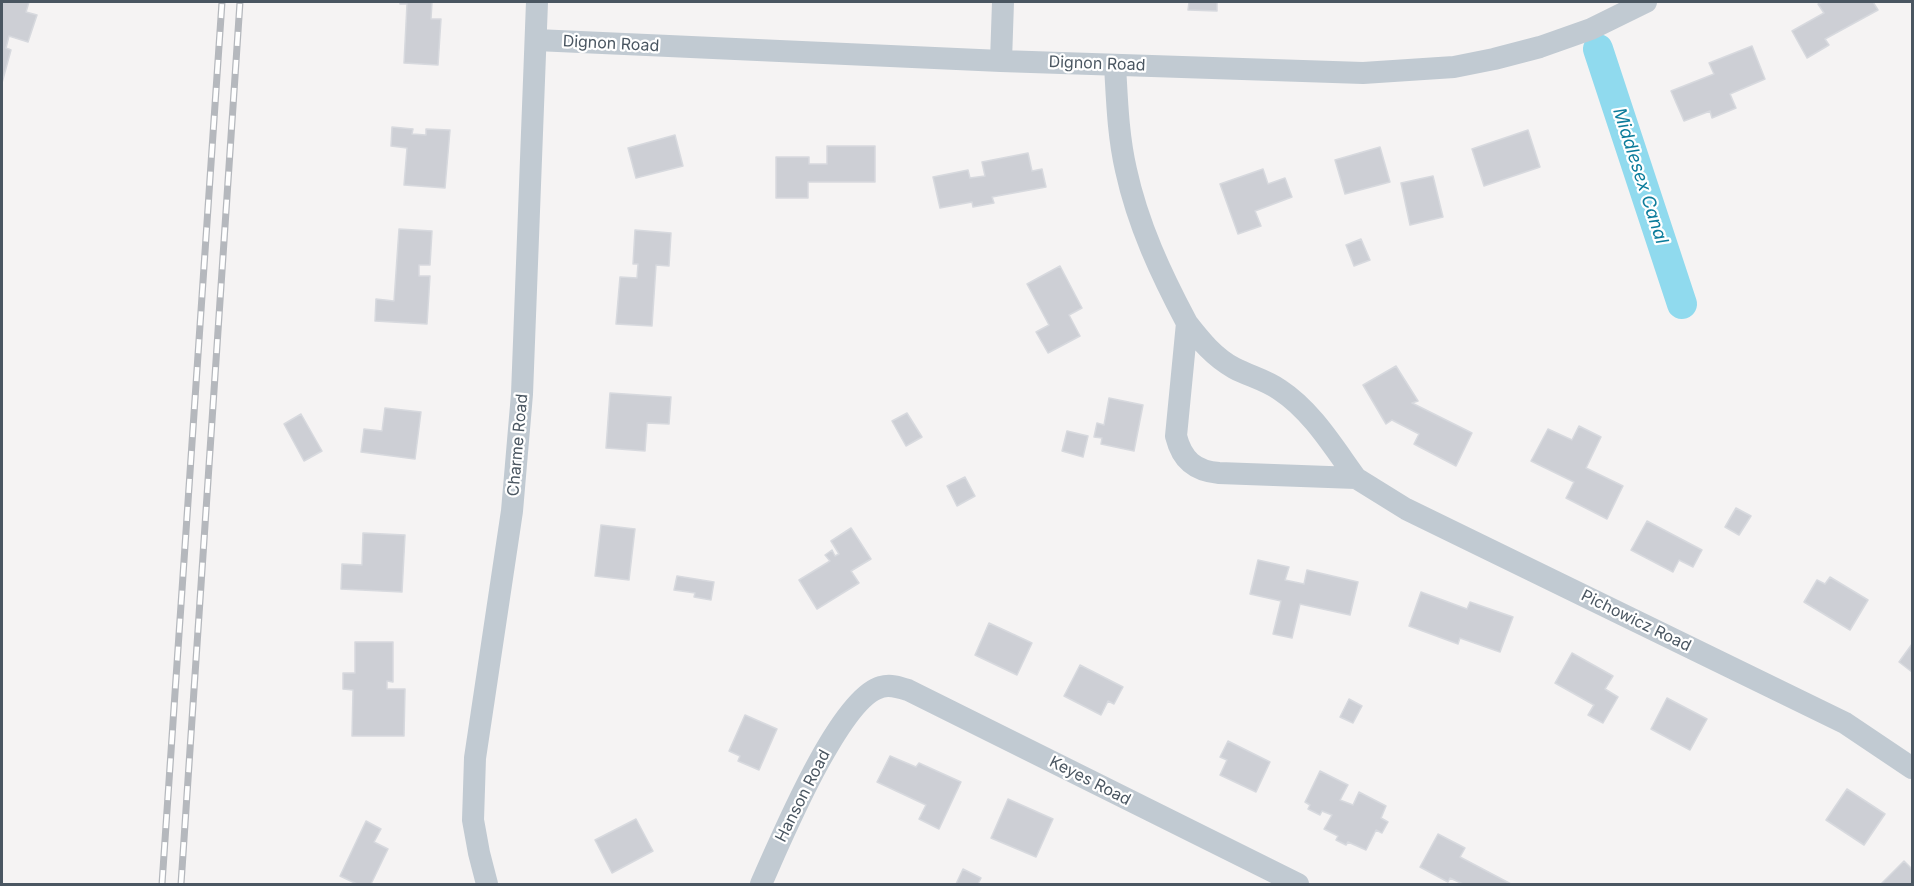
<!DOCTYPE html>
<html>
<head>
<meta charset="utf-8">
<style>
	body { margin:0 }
	#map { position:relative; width:1914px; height:886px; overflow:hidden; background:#f5f3f3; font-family:Inter,sans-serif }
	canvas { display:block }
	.frame { position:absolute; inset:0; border:3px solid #4a5661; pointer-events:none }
</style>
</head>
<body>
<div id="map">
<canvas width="1914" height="886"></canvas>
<div class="frame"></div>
</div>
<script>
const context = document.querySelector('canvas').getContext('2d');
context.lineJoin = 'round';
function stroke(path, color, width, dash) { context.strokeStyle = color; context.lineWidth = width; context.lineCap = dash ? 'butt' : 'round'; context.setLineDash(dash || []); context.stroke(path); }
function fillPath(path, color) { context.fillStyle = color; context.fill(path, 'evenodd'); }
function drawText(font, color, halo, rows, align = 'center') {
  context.font = font + ' Inter,sans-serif'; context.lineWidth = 4.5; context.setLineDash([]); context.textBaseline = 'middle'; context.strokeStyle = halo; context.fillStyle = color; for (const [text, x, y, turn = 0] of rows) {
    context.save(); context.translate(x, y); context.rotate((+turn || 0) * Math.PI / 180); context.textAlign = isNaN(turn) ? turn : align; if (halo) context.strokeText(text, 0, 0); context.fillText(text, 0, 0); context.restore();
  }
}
stroke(new Path2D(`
	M1598,49L1682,304`), '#90daee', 30);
const building = new Path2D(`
	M2,2H29L26,12L37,15L28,42L9,36L6,48L11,50L2,83Z
	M400,2H432L431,19H441L438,65L404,63L407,4H400Z
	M1189,2H1217V11L1188,10Z
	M1823,2H1873L1878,10L1825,39L1829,45L1807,58L1792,31L1824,13L1818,4Z
	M1752,46L1765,79L1730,94L1736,108L1712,118L1710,111L1684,121L1671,91L1714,74L1709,63Z
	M392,127L413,129L412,134L426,135V129L450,130L445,188L404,185L407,148L391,146Z
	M1528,130L1540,167L1484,186L1472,149Z
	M675,135L683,166L636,178L628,148Z
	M827,146H875V182H808V198H776V157H809V164H827Z
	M1380,147L1390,182L1345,194L1335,160Z
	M1028,153L1032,171L1042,169L1046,187L992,197L994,203L973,207L972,202L940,208L933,177L968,170L970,178L985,176L982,162Z
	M1263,169L1268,184L1285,178L1292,197L1255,211L1261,226L1238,234L1220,184Z
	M1433,176L1443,217L1410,225L1401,183Z
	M399,229L432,231L430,265H419V276H430L427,324L375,321L376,299L394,301Z
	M635,230L671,233L669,266L656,265L652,326L616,324L620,277L637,278L638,264H633Z
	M1361,239L1370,260L1354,266L1346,245Z
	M1060,266L1082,308L1069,315L1080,336L1048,353L1036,332L1049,325L1027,284Z
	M1396,366L1418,401L1412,403L1472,433L1456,466L1414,444L1419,434L1392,420L1386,424L1363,385Z
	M610,393L671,397L669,424L647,423L645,451L606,448Z
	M1109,398L1143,405L1134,451L1101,444L1102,438L1094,437L1097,423L1104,425Z
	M385,408L421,412L415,459L361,452L364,429L382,431Z
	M907,413L922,437L906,446L892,421Z
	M301,414L322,451L304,461L284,424Z
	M1579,426L1601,437L1586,468L1623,486L1607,519L1566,498L1574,482L1531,461L1548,429L1572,440Z
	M1067,431L1088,436L1083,457L1062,451Z
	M965,477L975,496L957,506L947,486Z
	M1736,508L1751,516L1739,535L1725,527Z
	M1647,521L1702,550L1693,567L1679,560L1673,572L1631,550Z
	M601,525L635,529L629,580L595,576Z
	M851,528L871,559L851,571L859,583L817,609L799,580L830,561L825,555L832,550L835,556L839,554L831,541Z
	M363,533L405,535L402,592L341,589L342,564L362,565Z
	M1258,560L1289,567L1285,580L1304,584L1307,570L1358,582L1350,615L1300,604L1292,638L1273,634L1281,601L1250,594Z
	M677,576L714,582L711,600L694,597L695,593L674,590Z
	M1830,577L1868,600L1850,630L1804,602L1817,580L1825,584Z
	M1421,592L1467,609L1470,602L1513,617L1500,652L1460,638L1458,644L1409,626Z
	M989,623L1032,643L1017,675L975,655Z
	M355,642H393V682L387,681V689H405L404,736H352L353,690L343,689V673H355Z
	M1912,644V672L1899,662Z
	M1572,653L1613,676L1605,689L1618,697L1603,723L1588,715L1594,705L1555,683Z
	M1080,665L1123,687L1114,704L1108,701L1101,715L1064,696Z
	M1667,698L1707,719L1690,750L1651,729Z
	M1349,699L1362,706L1353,723L1340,717Z
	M745,715L777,729L759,770L738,761L740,756L729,751Z
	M1228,741L1270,762L1256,792L1220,775L1227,760L1220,757Z
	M890,756L916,767L919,763L961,782L939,829L919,819L926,805L877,782Z
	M1320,771L1348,785L1340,800L1353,805L1359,792L1386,806L1381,818L1388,822L1382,833L1376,830L1366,850L1348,842L1346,845L1336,840L1338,836L1324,829L1332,815L1322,811L1320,815L1308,809L1310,805L1305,802Z
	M1847,789L1885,814L1864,845L1826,820Z
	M1008,799L1053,819L1036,857L991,838Z
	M636,819L653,851L612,873L595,840Z
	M366,821L381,829L374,842L388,849L371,884H357L340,876Z
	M1438,834L1465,848L1460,857L1511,884H1463L1450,878L1448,882L1420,867Z
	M1904,861L1912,869V884H1881Z
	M963,869L981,878L978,884H956Z`);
fillPath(building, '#cdcfd5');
stroke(building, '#d7d9de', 1.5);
stroke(new Path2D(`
	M536,40L1001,61L1363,73L1454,67L1494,59L1540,47L1591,29L1646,2
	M1001,61L1003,2
	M1115,65C1117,100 1118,135 1126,170C1138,225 1161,274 1187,323
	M1187,323C1201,341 1214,357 1234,368C1249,376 1266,380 1280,390C1312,411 1334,448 1356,478L1219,473C1195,471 1182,460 1176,436Z
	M1356,478L1406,509L1845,723L1912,768
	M487,884L479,853L473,820L475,758L512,511L522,394L537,2
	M761,884C779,844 839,698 881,687C890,684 899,687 908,690L1298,884`), '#c1cad2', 22);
const rail = new Path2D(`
	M162,884L222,2
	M181,884L240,2`);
stroke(rail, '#b5b8bd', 7);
stroke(rail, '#fff', 4.5, [14]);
drawText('16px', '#4a5661', '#fff', [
	["Dignon Road",611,44,3],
	["Dignon Road",1097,64,2],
	["Charme Road",518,445,-85],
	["Pichowicz Road",1636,621,26],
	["Keyes Road",1090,781,27],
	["Hanson Road",803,796,-63]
]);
drawText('italic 18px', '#0c7c9b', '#fff', [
	["Middlesex Canal",1640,176,72]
]);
</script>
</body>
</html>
